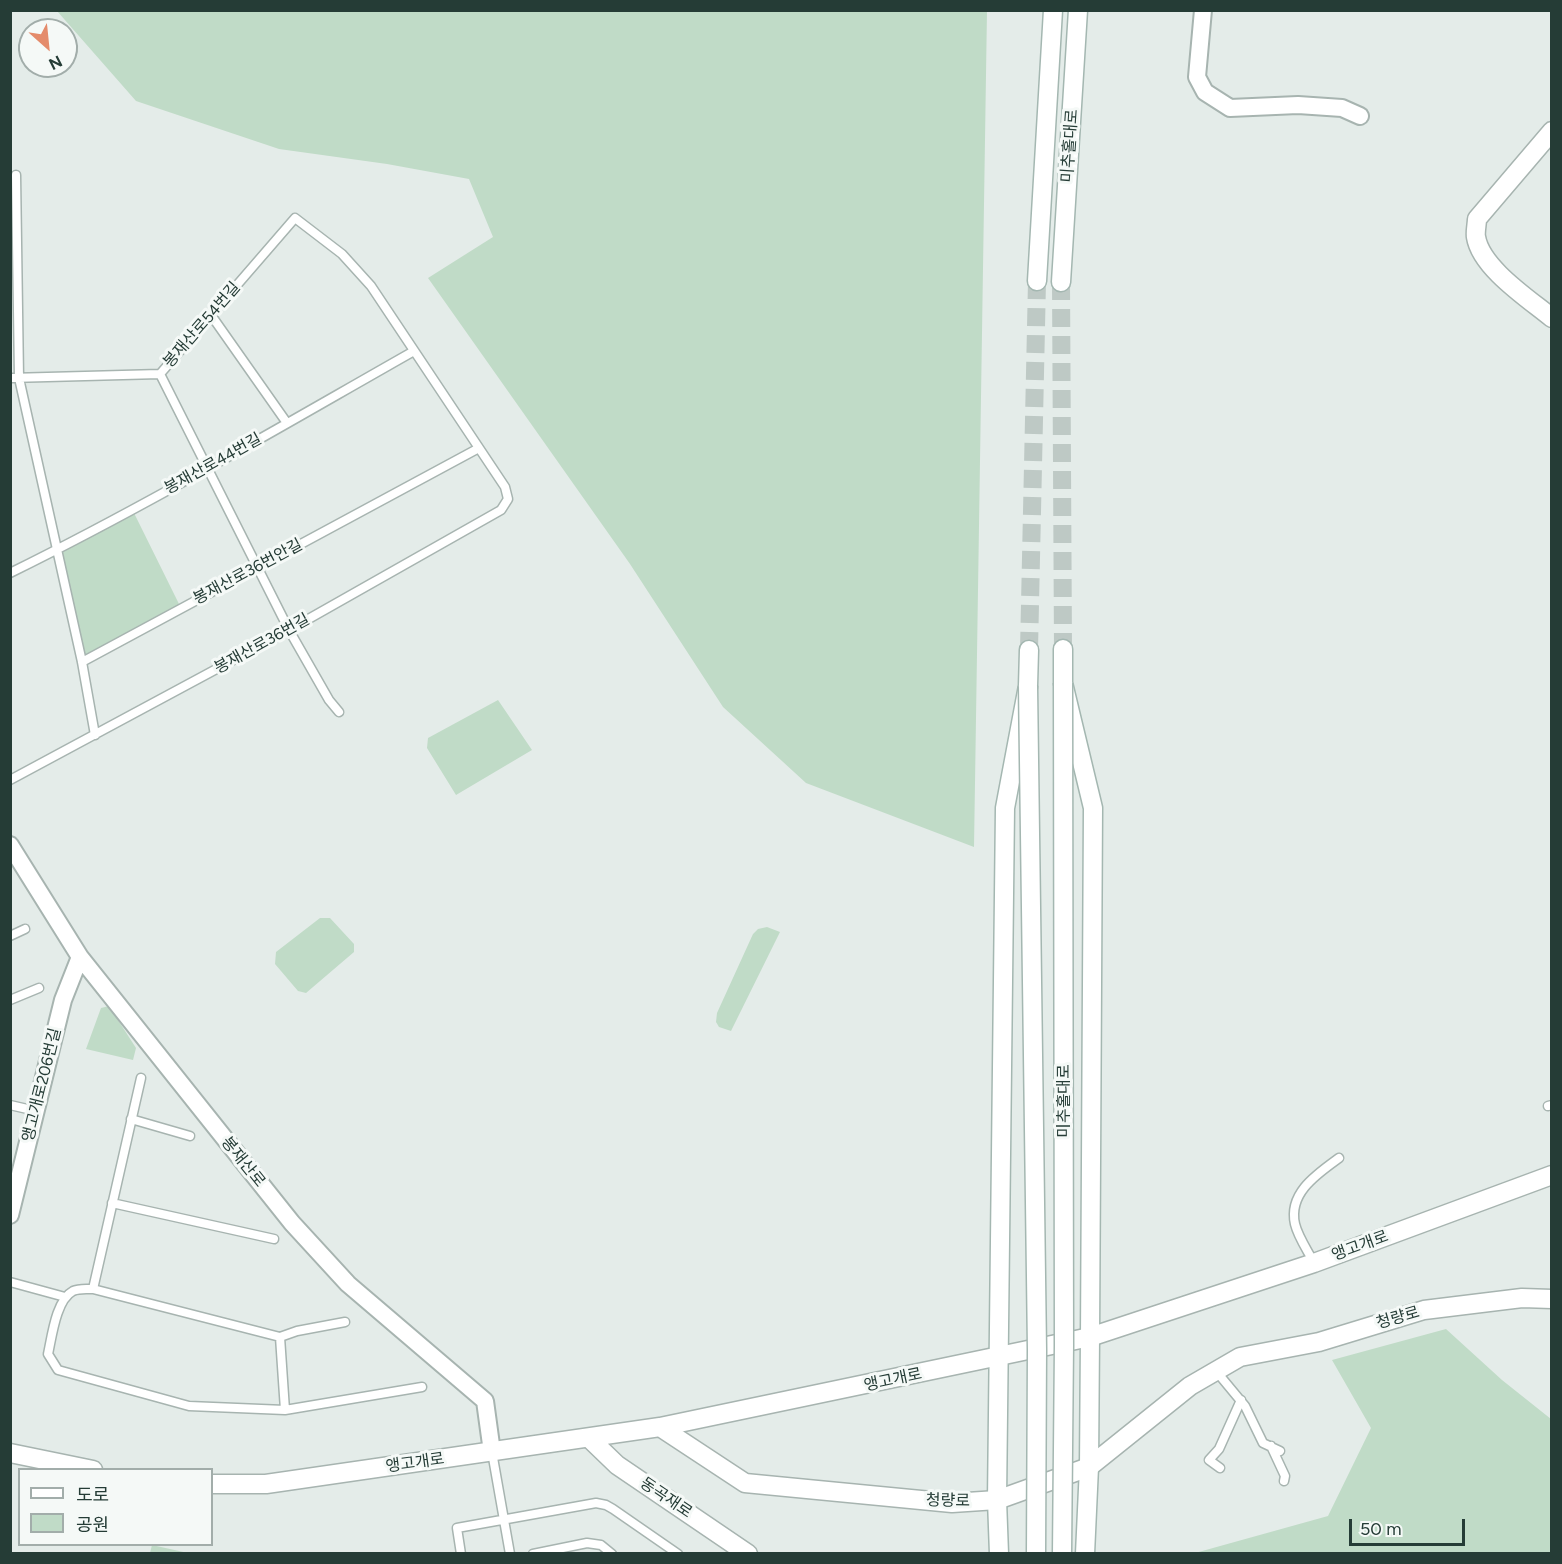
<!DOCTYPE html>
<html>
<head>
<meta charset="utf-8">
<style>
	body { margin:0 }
	#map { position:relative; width:1562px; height:1564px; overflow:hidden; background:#e4ece9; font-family:Figtree,"Noto Sans KR",sans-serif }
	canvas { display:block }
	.frame { position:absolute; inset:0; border:12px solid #253c36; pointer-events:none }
	.legend { position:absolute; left:18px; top:1468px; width:195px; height:78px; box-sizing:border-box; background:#f5f9f7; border:2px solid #a2adaa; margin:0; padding:8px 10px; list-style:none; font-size:18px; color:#253c36 }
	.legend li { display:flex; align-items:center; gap:12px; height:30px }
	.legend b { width:30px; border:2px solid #a2adaa }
	.north { position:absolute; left:18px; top:18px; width:60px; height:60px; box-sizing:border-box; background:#f5f9f7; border:2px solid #a2adaa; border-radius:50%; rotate:153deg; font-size:16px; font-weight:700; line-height:24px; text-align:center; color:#253c36 }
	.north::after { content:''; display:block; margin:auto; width:21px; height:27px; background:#e48b6b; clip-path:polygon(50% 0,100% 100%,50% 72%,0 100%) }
	.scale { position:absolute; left:1349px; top:1519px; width:116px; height:27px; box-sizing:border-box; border:3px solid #253c36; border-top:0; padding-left:8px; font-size:18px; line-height:21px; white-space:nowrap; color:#253c36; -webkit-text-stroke:4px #f5f9f7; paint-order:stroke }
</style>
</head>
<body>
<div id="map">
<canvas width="1562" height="1564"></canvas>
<div class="frame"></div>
<ul class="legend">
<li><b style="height:8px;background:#fff"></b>도로</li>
<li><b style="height:16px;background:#c0dbc7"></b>공원</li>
</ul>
<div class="north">N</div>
<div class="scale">50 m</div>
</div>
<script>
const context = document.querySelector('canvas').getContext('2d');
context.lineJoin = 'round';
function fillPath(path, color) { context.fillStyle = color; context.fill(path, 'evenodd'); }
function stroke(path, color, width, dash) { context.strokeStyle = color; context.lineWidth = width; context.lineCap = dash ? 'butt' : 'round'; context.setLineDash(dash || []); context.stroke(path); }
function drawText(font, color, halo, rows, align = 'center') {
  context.font = font + ' Figtree,"Noto Sans KR",sans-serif'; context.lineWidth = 6; context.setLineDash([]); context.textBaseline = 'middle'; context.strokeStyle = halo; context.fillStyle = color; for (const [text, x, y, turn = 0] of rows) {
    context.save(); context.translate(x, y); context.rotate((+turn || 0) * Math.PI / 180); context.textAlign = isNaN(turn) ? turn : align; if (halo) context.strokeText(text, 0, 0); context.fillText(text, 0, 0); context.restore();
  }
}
fillPath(new Path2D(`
	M57,11H987L974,847L806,783L723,707L630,564L428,278L493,237L469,179L387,164L279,149L136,101Z
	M134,513L180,606L111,644L85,655L60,553Z
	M498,700L532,750L456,795L427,748L428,738Z
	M320,918H330L354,944V952L306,993L298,991L275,964L276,952Z
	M767,927L780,932L731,1031L719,1027L716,1022L717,1013L753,934L758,929Z
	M109,1006L136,1048L133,1060L86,1049L101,1008Z
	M1446,1329L1502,1380L1551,1419V1553H1195L1328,1516L1371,1428L1332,1360Z
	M152,1545L188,1553H150Z`), '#c0dbc7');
stroke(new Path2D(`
	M1061,282L1063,649
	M1029,650L1037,281`), '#bec9c5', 18, [18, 9]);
const service = new Path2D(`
	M16,175L19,378L82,662L95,735
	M211,315L287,423
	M160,374L289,630L329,700L339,712
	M10,378L160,374L295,218L342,254L371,286L505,487L508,499L501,510L289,630L10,780
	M10,573C148,505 280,427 414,351
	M82,662L479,448
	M10,936L25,929
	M10,1000L39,988
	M10,1105L36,1111
	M1548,1106L1552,1105
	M131,1119L190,1136
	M112,1203L274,1239
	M1314,1263C1308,1251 1298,1237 1295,1224C1288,1193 1317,1174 1339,1158
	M10,1282L65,1297
	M93,1289L141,1078
	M345,1322L297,1331L280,1337L93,1289C86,1289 79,1288 73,1291C56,1300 52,1336 48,1354L58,1370L189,1406L285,1410L422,1387
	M280,1337L285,1410
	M1216,1371L1245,1406L1263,1443L1280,1451
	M1271,1446L1285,1476L1284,1481
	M492,1452L510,1554
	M1220,1468L1209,1460L1219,1449L1241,1400
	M461,1554L457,1528L596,1503L606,1505L613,1509L678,1554
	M533,1554L587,1543L601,1545L612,1554`);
const minor = new Path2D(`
	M1203,10L1197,77L1205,92L1230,108L1298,105L1342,108L1360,116
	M10,845L80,957L292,1223L348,1284L485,1401L492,1452
	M10,1215L63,1000L80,957`);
const tertiary = new Path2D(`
	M1552,131L1477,219C1477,224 1475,232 1476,237C1481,268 1529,299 1552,318
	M660,1427L745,1483L952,1503L997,1500L1089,1467L1190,1386L1240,1357L1319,1342L1424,1310L1522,1298L1552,1299
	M589,1438L617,1465L748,1554
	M10,1453L93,1470
	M212,1484H266L660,1427L1090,1337L1314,1263L1552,1175`);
const secondary = new Path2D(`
	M1037,281L1053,10
	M1061,282L1078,10
	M1063,649V683L1093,808L1090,1337L1089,1467L1085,1554
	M999,1554L997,1500L1005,808L1028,686L1029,650`);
stroke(service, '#a7b4b0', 11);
stroke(minor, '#a7b4b0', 20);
stroke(tertiary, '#a7b4b0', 21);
stroke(secondary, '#a4b7b1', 21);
stroke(service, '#fff', 8);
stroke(minor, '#fff', 16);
stroke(tertiary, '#fff', 18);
stroke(secondary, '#fff', 18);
const secondaryBridge = new Path2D(`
	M1028,686L1037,1350L1036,1554
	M1062,1554L1064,1345L1063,683`);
stroke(secondaryBridge, '#a4b7b1', 21, []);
stroke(secondaryBridge, '#fff', 18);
drawText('16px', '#253c36', '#f5f9f7', [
	["미추홀대로",1070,146,-86],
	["봉재산로54번길",202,325,-49],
	["봉재산로44번길",213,464,-29],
	["봉재산로36번안길",248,572,-28],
	["봉재산로36번길",262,644,-29],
	["앵고개로206번길",42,1085,-76],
	["미추홀대로",1064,1101,-90],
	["봉재산로",243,1162,51],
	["앵고개로",1360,1246,-20],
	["청량로",1398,1318,-16],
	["앵고개로",893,1380,-12],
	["앵고개로",415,1463,-8],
	["동곡재로",666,1498,34],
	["청량로",948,1501,1]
]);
</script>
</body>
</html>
